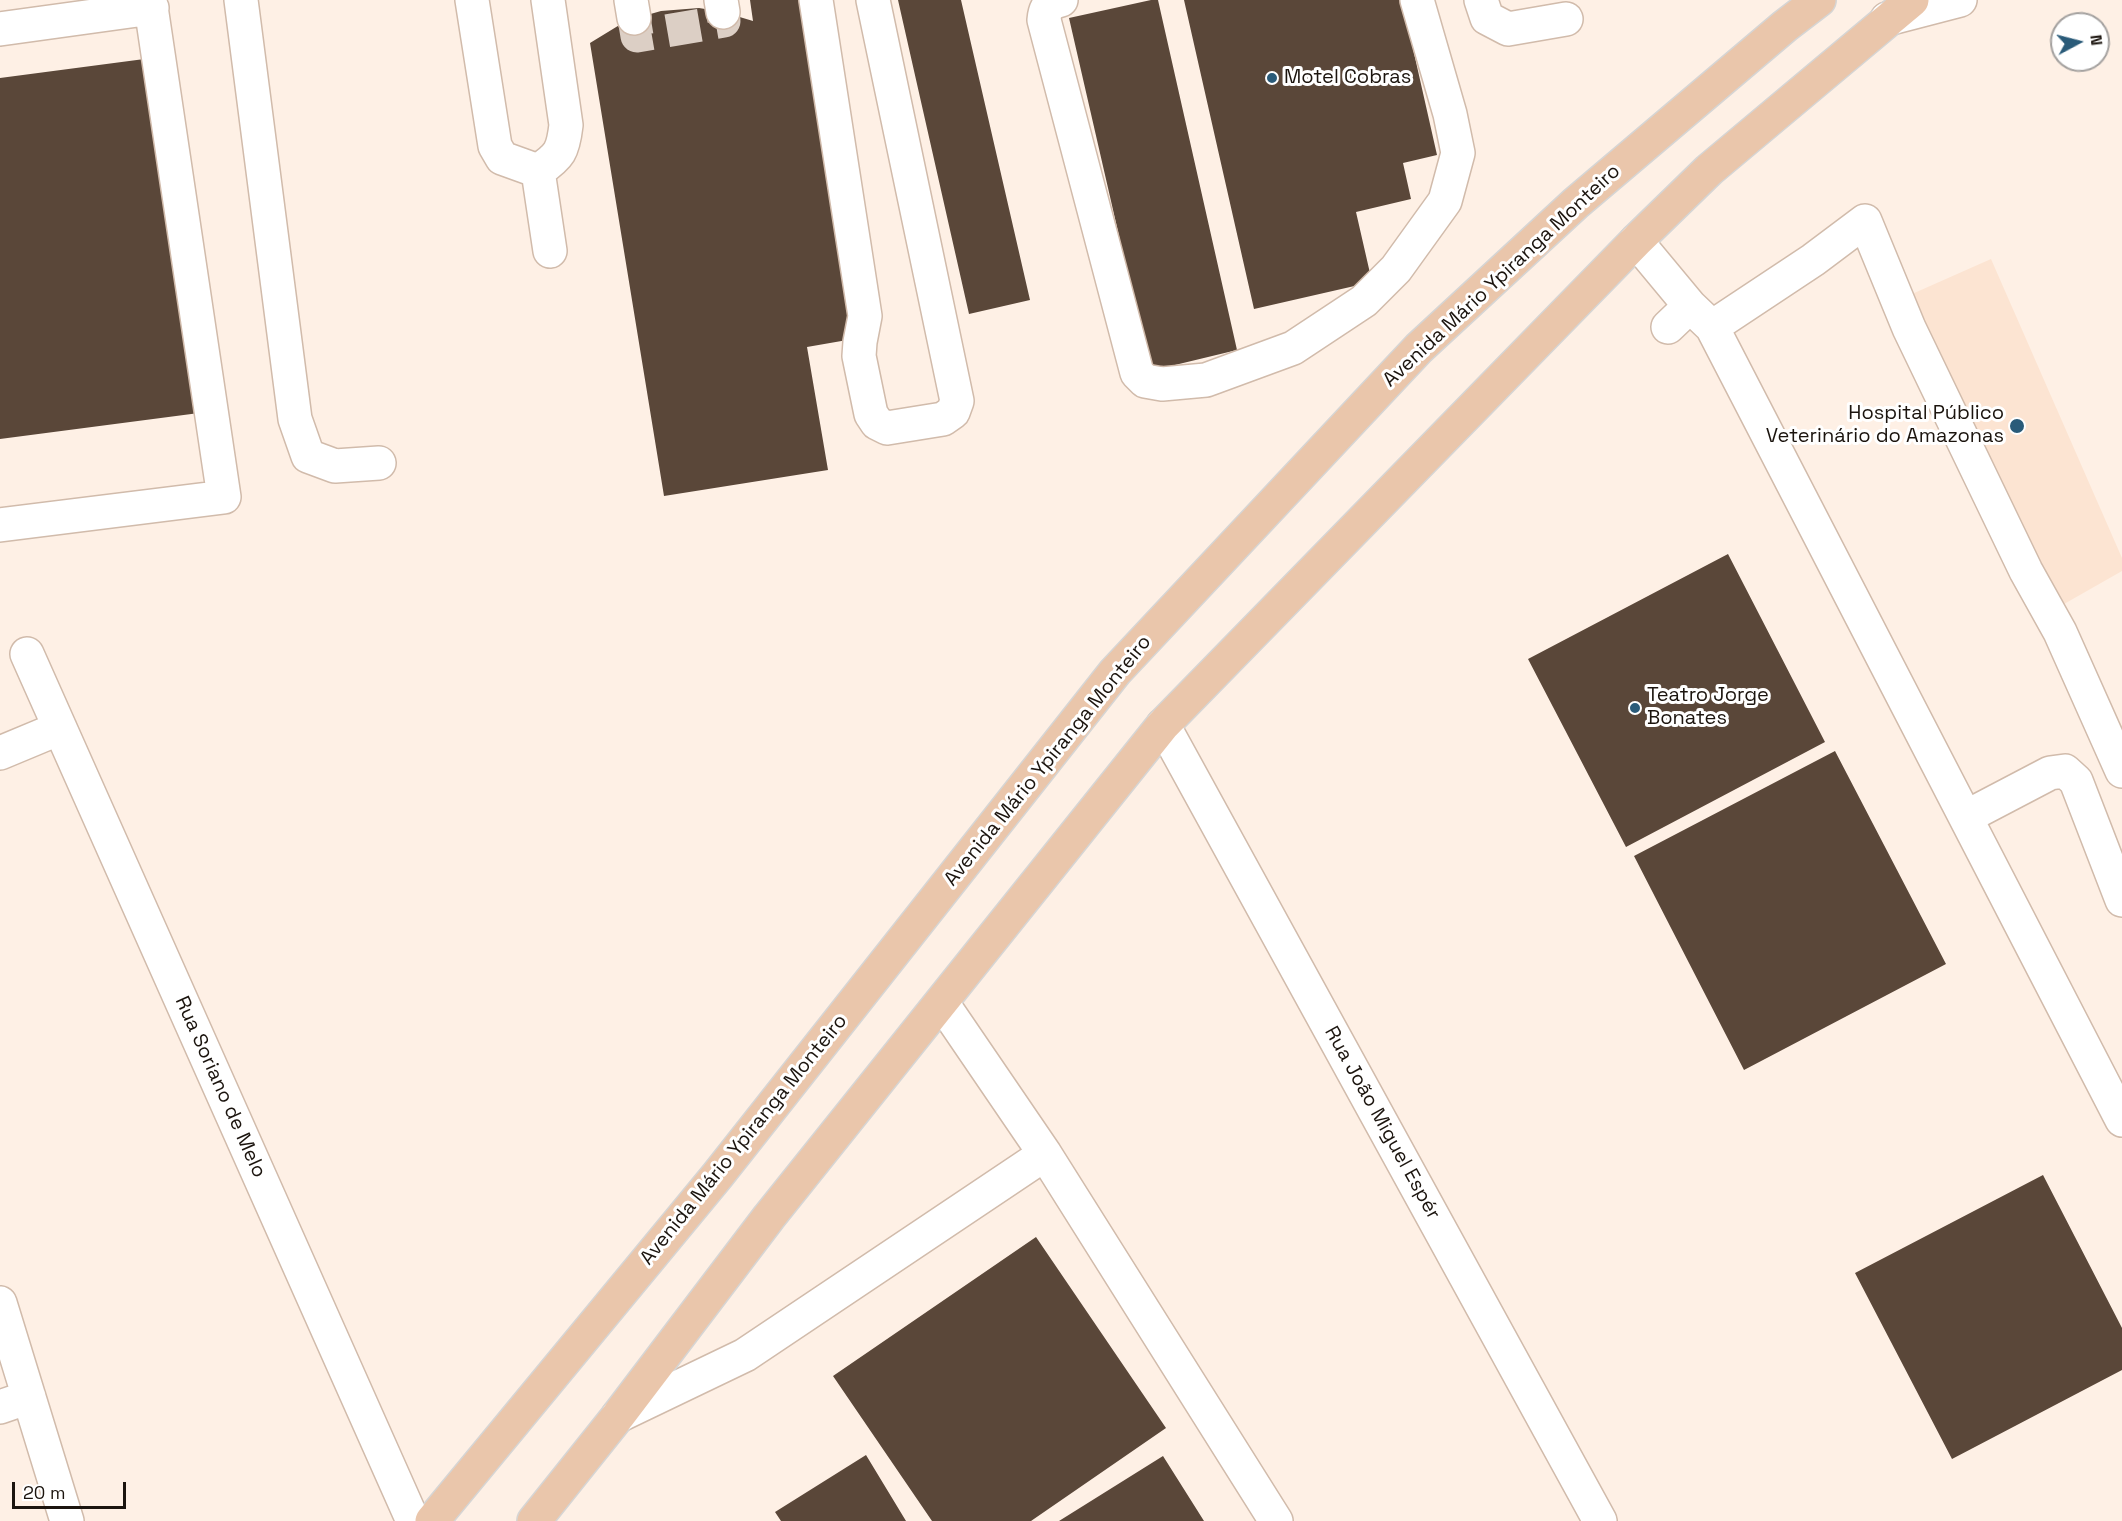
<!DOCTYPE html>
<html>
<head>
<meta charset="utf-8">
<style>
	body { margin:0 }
	#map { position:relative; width:2122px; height:1521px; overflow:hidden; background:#fef0e5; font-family:"Space Grotesk",sans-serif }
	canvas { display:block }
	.north { position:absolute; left:2050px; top:12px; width:60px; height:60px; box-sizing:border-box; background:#fff; border:2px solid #a4a19f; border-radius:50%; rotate:83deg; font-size:16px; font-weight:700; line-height:24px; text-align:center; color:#1b140e }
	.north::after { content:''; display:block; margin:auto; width:21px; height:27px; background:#2a5b79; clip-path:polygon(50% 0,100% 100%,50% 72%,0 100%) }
	.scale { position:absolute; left:12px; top:1482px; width:114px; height:27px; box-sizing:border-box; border:3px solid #1b140e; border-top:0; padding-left:8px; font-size:18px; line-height:21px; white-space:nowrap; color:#1b140e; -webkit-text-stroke:4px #fff; paint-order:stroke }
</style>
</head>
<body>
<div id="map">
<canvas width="2122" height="1521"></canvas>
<div class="north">N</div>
<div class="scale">20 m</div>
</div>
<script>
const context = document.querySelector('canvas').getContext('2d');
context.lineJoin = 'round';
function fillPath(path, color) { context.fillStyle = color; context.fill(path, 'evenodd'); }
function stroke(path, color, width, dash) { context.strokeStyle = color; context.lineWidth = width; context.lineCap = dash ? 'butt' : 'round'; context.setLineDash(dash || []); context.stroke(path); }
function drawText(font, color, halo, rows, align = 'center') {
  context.font = font + ' "Space Grotesk",sans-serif'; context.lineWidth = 6; context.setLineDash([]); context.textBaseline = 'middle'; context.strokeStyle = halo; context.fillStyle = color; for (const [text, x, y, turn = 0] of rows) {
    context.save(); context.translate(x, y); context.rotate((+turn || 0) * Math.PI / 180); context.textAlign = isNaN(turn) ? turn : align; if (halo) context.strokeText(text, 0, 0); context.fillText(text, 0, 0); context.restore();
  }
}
fillPath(new Path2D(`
	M1991,259L2122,558V571L2050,612L1912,294Z`), '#fce4d2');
fillPath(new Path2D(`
	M750,0H810L853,339L807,347L828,470L664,496L590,43L626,21L661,11L699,8L723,12L753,21Z
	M898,0H961L1030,300L969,314Z
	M1151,0H1158L1237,350L1150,371L1069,18Z
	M1184,0H1402L1437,155L1403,163L1411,199L1356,212L1372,282L1254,309Z
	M152,58L199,413L0,439V78Z
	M1728,554L1825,742L1626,847L1528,659Z
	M1835,751L1946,964L1744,1070L1634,856Z
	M2043,1175L2122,1328V1370L1952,1459L1855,1273Z
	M1036,1237L1166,1428L1031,1521H932L833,1376Z
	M866,1455L906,1521H781L775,1512Z
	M1163,1456L1204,1521H1059Z`), '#5a4739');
stroke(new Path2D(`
	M634,18L637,36L724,21L723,12`), '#dccfc5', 33, [33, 16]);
const minor = new Path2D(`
	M241,0L295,419L308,456L335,466L379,463
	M472,0L495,146L502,158L538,171
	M631,0L634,18
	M721,0L723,12
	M816,0L865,316L860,342L859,356L871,414L877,423L887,428L943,419L953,412L957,401L873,0
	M1061,0C1049,3 1045,7 1044,20L1137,373L1145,381L1162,384L1206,380L1293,348L1364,301L1396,269L1445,201L1458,153L1450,114L1417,0
	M1481,0L1487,18L1508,29L1566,19
	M1887,19L1960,0
	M0,29L152,8
	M538,171C560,156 563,151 566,125L548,0
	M538,171L550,251
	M1636,241L1690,306L1712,327L2122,1120
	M1668,327L1690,306
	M1712,327L1813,260L1865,221L1909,328L2026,571L2060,632L2122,771
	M0,525L224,497L150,0
	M27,654L413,1521
	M1163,725L1600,1521
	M0,753L60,728
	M1966,817L2050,773L2065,771L2076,781L2122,900
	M942,1003L1045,1154L1276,1521
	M0,1303L67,1521
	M0,1407L29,1397
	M618,1416L745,1355L1045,1154`);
const major = new Path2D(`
	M432,1521L717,1176L1115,672L1419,348L1576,203L1785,26L1819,0
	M534,1521L618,1416L769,1217L1163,725L1636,241L1709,170L1912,0`);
stroke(minor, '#d1bbab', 36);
stroke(major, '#d6d5d4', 36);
stroke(minor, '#fff', 33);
stroke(major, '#eac6ab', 33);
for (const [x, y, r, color] of [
	[1272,78,6,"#2a5b79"],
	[2017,426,8,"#2a5b79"],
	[1635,708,6,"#2a5b79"]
]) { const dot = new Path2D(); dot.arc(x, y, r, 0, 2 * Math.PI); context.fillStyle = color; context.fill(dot); stroke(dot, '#fff', 2); }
drawText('20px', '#1b140e', '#fff', [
	["Motel Cobras",1284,78],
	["Hospital Público",2004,414,"right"],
	["Veterinário do Amazonas",2004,437,"right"],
	["Teatro Jorge",1647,696],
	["Bonates",1647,719]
], 'left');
drawText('20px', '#1b140e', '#fff', [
	["Avenida Mário Ypiranga Monteiro",1502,276,-43],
	["Avenida Mário Ypiranga Monteiro",1048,761,-51],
	["Rua Soriano de Melo",220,1087,66],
	["Rua João Miguel Espér",1382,1123,61],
	["Avenida Mário Ypiranga Monteiro",744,1140,-51]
]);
</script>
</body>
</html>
